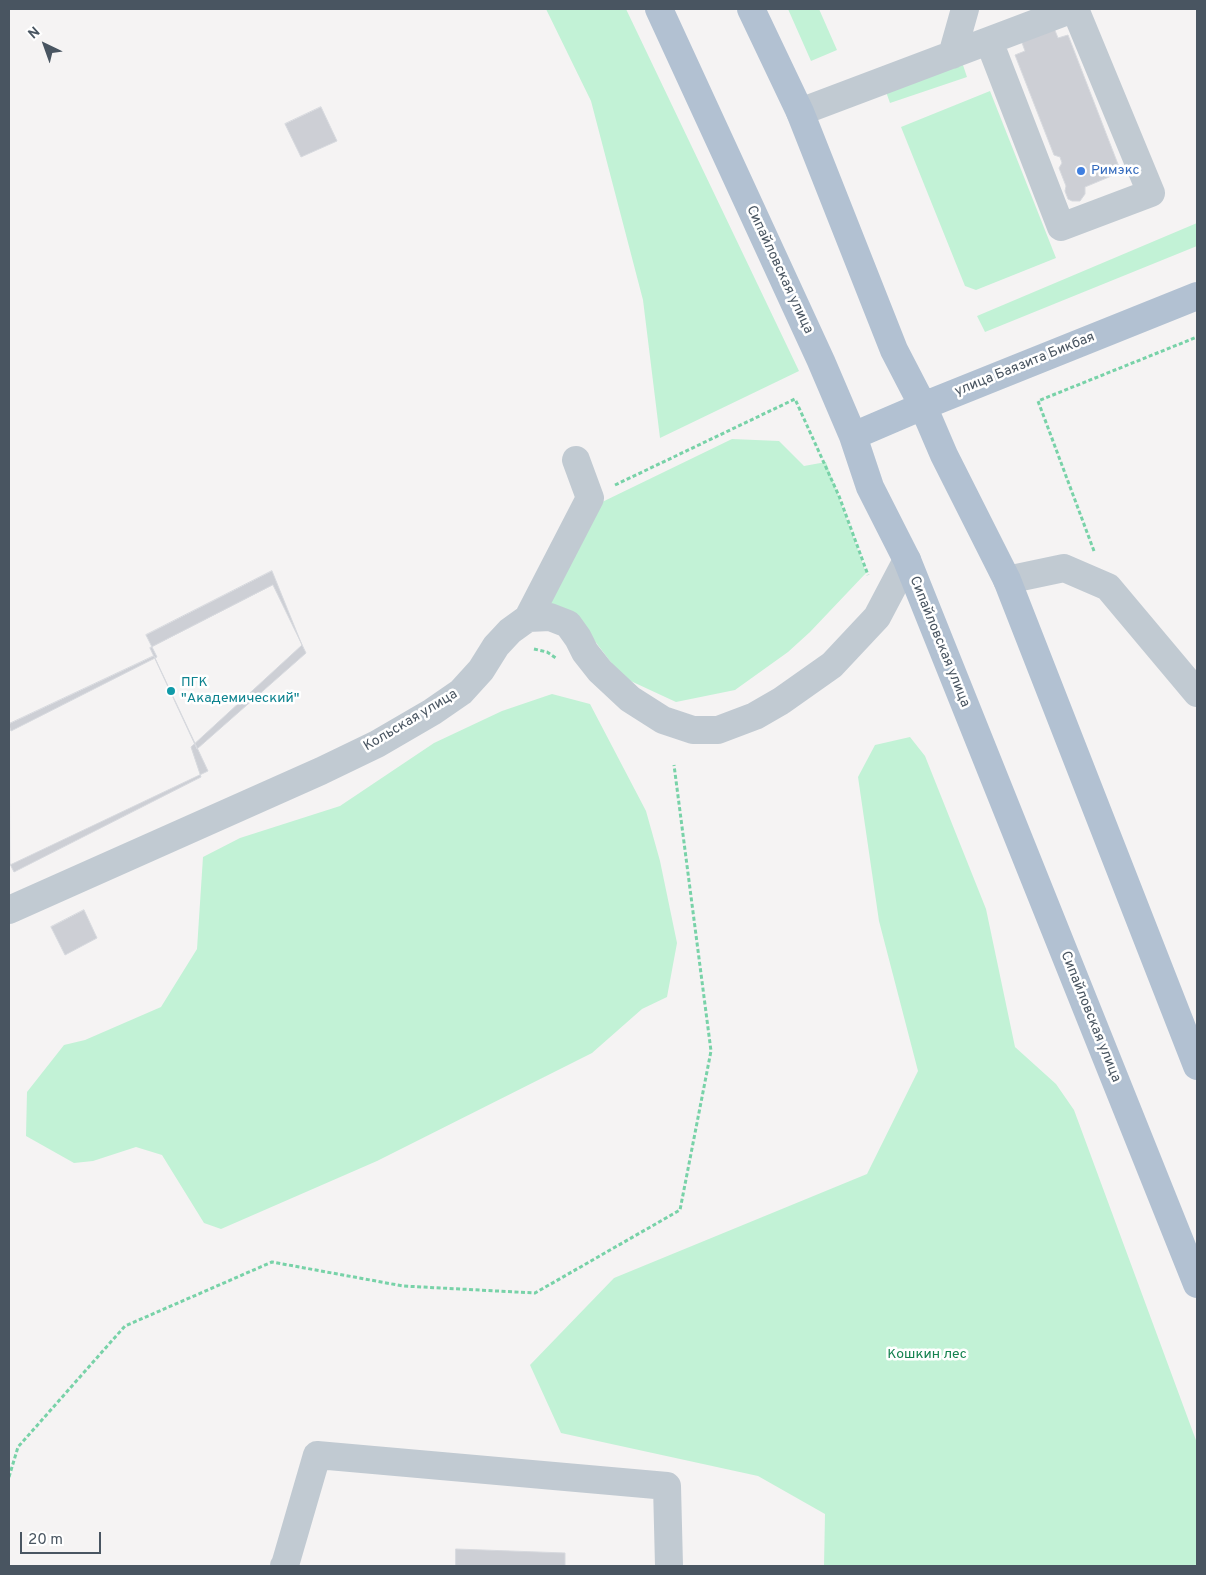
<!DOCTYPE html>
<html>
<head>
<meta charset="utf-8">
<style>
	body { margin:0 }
	#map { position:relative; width:1206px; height:1575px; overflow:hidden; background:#f5f3f3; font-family:Overpass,sans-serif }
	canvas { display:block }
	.frame { position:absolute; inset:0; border:10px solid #495561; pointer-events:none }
	.north { position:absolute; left:20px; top:20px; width:50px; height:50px; -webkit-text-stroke:4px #fff; paint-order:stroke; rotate:318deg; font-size:14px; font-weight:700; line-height:20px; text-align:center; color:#495561 }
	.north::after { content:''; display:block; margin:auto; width:18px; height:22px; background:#495561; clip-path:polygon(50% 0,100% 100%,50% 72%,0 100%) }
	.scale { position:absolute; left:20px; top:1532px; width:81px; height:22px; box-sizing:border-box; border:2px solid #495561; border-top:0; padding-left:6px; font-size:15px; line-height:18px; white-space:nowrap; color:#495561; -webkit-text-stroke:4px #fff; paint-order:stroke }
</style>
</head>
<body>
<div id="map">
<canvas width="1206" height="1575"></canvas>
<div class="frame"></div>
<div class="north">N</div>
<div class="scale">20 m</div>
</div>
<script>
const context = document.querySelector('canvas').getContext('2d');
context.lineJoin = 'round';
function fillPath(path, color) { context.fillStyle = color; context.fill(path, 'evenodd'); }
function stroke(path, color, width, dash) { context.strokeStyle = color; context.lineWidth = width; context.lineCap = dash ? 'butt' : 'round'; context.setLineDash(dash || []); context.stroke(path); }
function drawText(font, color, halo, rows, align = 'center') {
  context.font = font + ' Overpass,sans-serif'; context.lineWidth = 5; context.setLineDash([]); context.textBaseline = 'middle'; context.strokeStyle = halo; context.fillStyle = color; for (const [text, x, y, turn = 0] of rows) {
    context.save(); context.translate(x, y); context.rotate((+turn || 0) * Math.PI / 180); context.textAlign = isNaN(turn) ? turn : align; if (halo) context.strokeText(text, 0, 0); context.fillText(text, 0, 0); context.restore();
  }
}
fillPath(new Path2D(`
	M546,9H626L799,371L660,438L643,300L591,101Z
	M788,9H819L837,50L811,61Z
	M962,62L967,77L890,103L885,89Z
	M990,91L1056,258L976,290L965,286L901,127Z
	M1197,223V246L985,332L977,316Z
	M732,439L779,441L804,466L826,462L866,573L810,632L788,652L735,690L676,702L622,677L585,628L545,605L598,504Z
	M552,694L590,704L646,811L660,861L677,943L667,997L642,1009L592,1053L377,1161L221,1229L204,1223L162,1155L136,1147L93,1161L74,1163L26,1136L27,1092L64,1045L85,1040L161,1007L197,949L203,857L240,838L340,806L434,743L502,711Z
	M910,737L925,756L986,909L1015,1047L1056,1084L1074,1110L1197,1443V1566H824L825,1514L758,1476L561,1433L530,1365L614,1278L867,1174L918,1071L879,921L858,777L875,745Z`), '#c2f2d6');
const building = new Path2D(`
	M1054,28L1058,38L1068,35L1121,172L1085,187V194L1080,201H1072L1068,199L1065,191L1066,186L1059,168L1062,163L1060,157L1054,155L1015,55L1025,51L1021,40Z
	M321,107L337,141L301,157L285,124Z
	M272,571L302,645L191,747L201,777L14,872L9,862V725L11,731L157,657L146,635Z
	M273,585L306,653L197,749L150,648Z
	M154,656L208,771L10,865L9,724Z
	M84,910L97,938L65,955L51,927Z
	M456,1549L565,1553V1566H456Z`);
fillPath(building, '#cdcfd5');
stroke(building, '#d7d9de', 1);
stroke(new Path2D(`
	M615,485L795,399L839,496L868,575
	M1094,551L1038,401L1197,337
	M534,649L547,652L556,658
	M9,1477L18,1447L125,1326L272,1262L403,1286L535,1293L680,1210L711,1051L674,765`), '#78d2a8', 3, [4, 2.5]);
stroke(new Path2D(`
	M989,41L1061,227L1151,193L1075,9
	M952,55L965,9
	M800,112L1073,9
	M1007,580L1064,568L1108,587L1197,693
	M528,618L590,498L576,460
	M9,910L321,771L377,744L432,712L461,692L481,670L496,646L510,631L528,618L550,617L568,624L578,638L585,652L600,671L630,699L663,720L693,730H718L755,716L781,701L832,665L877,617L907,560
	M284,1566L285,1565L317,1455L667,1486L669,1566`), '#c1cad2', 28);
stroke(new Path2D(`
	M659,9L821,361L853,436L870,487L907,560L1197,1284
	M751,9L800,112L894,350L923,406L944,455L1007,580L1197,1066
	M853,436L923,406L1197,296`), '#b2c1d2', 28);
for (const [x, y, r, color] of [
	[1081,171,5,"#3f7fe0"],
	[171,691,5,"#0f9aa8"]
]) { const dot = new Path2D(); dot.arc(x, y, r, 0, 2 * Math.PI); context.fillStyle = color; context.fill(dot); stroke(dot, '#fff', 2); }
drawText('14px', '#366cbe', '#fff', [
	["Римэкс",1091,171]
], 'left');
drawText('14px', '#495561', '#fff', [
	["Сипайловская улица",779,270,65],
	["улица Баязита Бикбая",1025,365,-22],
	["Сипайловская улица",939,642,68],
	["Кольская улица",411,721,-31],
	["Сипайловская улица",1090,1017,68]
]);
drawText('14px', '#0d838f', '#fff', [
	["ПГК",181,683],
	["\"Академический\"",181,699]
], 'left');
drawText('14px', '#15824f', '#fff', [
	["Кошкин лес",927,1355]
]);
</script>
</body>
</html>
